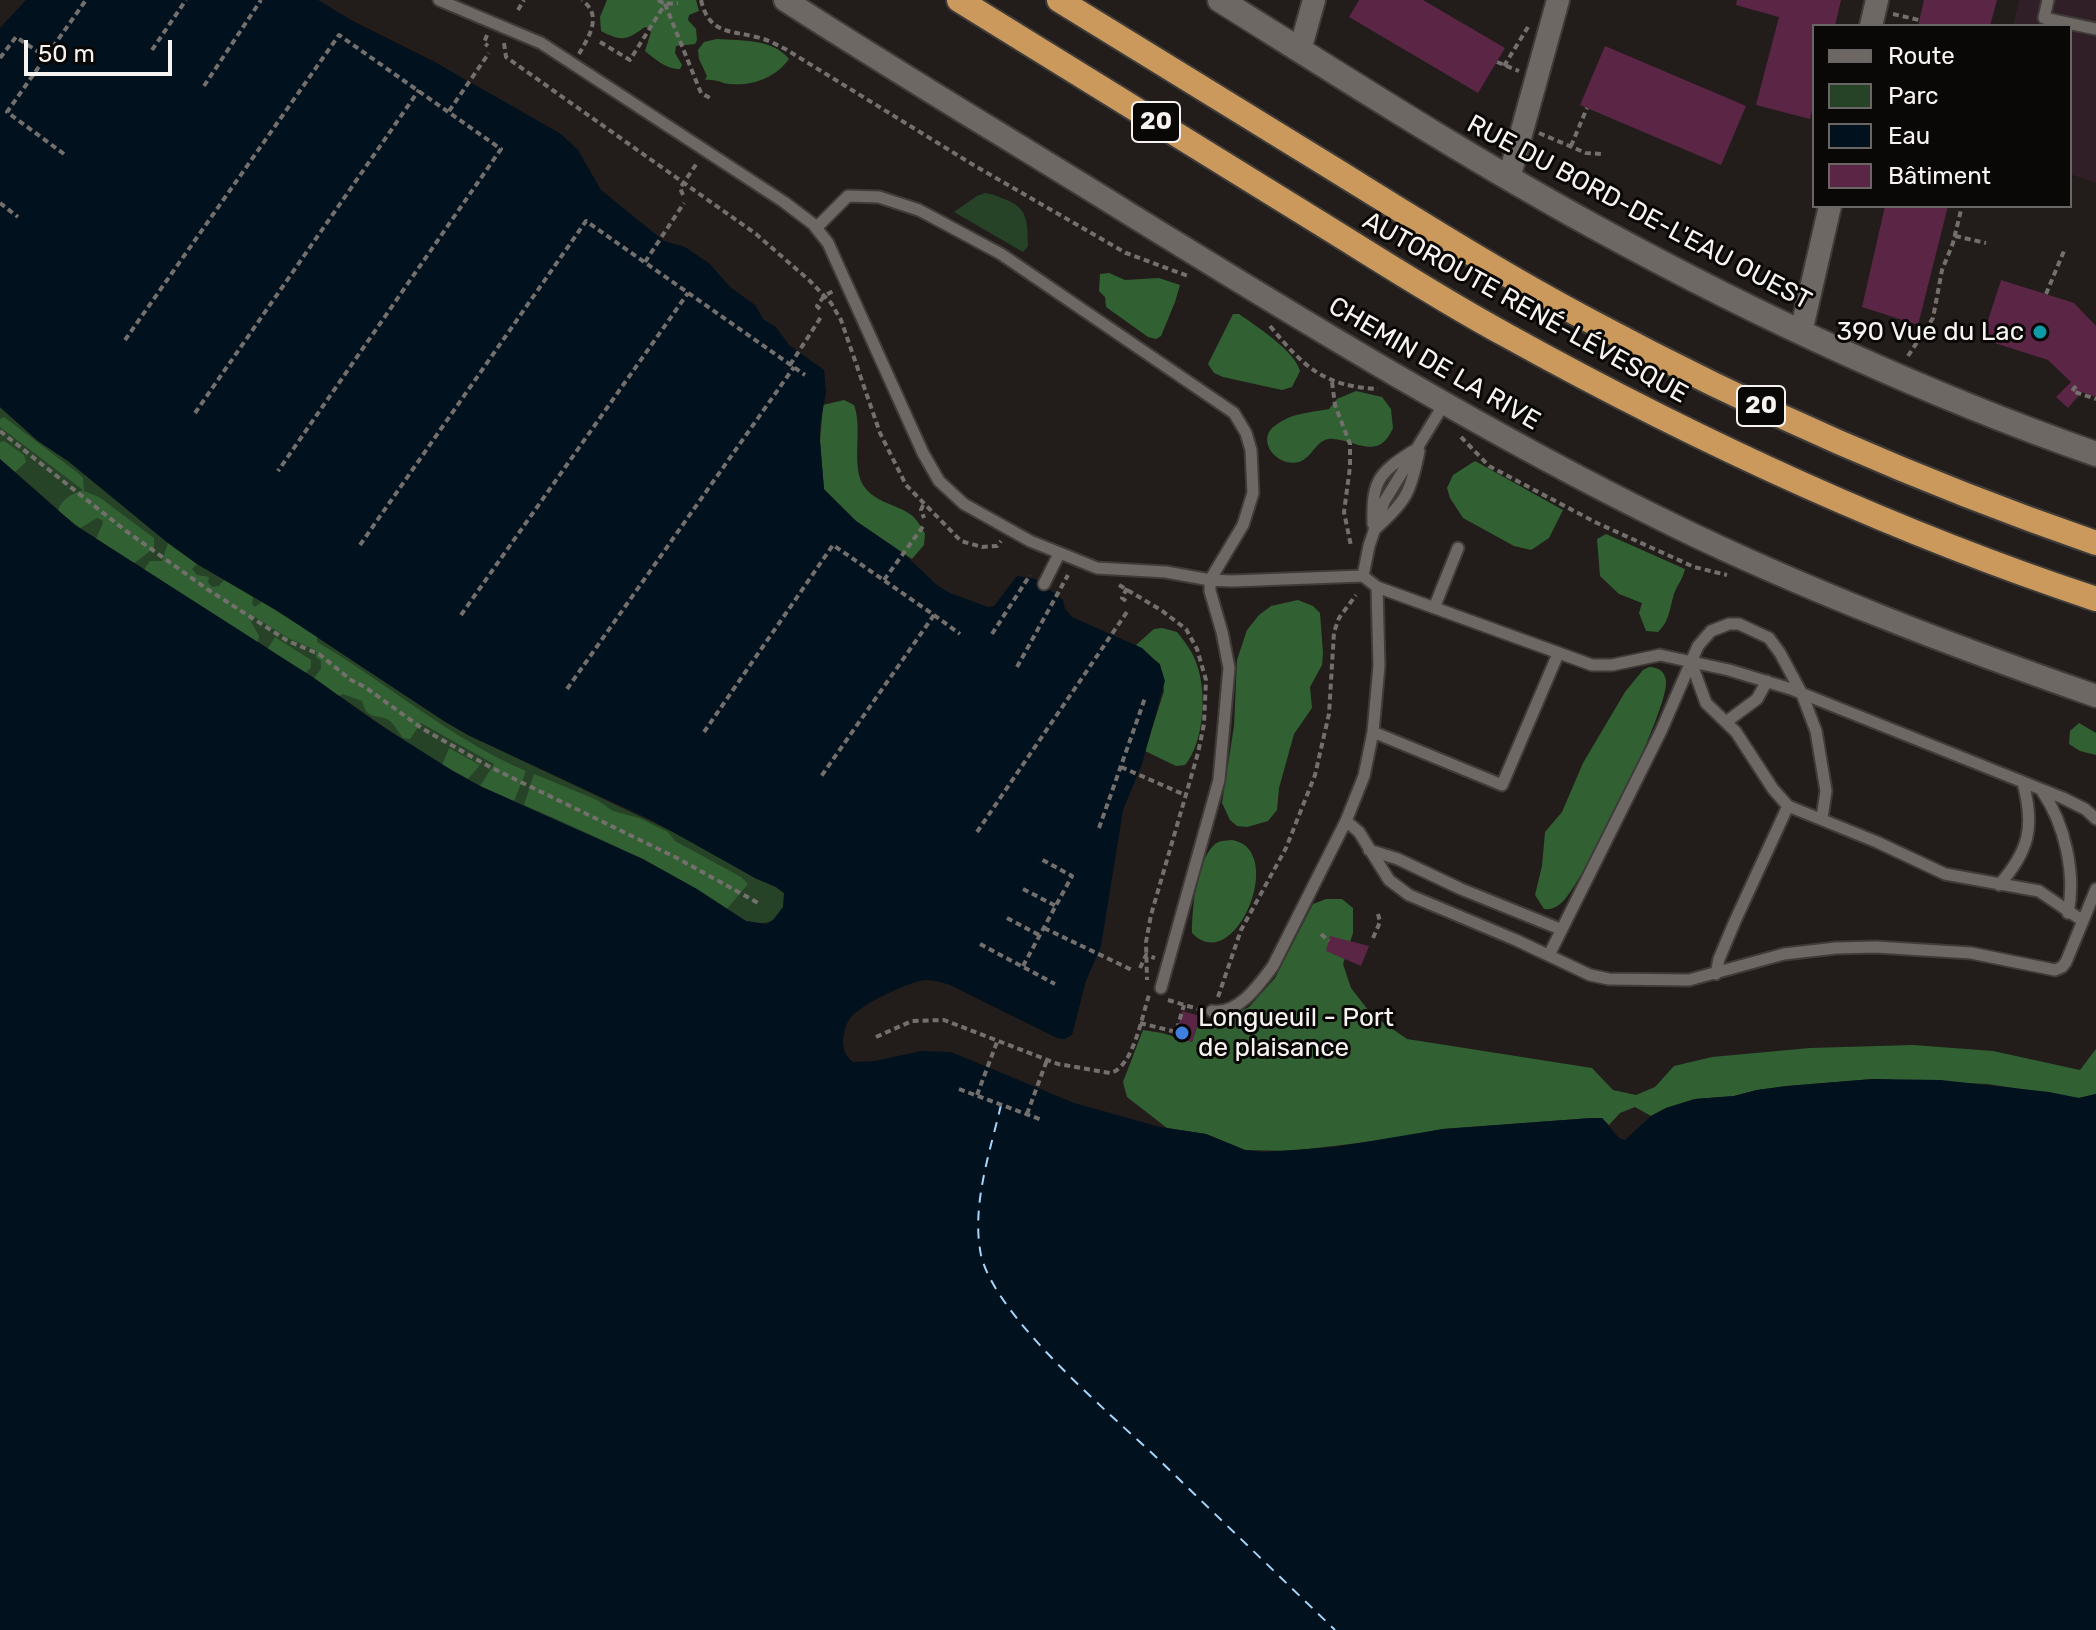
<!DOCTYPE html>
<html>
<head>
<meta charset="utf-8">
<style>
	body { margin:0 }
	#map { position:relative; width:2096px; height:1630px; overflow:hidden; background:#221d1a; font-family:Rubik,sans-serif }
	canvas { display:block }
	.legend { position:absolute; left:1812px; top:24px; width:260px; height:184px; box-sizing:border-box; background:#0a0807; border:2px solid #696665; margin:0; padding:10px 14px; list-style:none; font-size:24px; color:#f7f3f1 }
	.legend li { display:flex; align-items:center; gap:16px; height:40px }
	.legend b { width:40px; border:2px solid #696665 }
	.scale { position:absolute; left:24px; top:40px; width:148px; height:36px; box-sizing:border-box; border:4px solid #f7f3f1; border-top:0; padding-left:10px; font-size:24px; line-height:28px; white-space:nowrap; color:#f7f3f1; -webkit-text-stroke:6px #0a0807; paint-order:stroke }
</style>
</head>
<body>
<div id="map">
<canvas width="2096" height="1630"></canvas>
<ul class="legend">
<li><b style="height:10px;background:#6d6864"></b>Route</li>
<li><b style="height:22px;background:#274327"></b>Parc</li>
<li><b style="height:22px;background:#02111e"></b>Eau</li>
<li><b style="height:22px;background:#5b2546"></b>Bâtiment</li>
</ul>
<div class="scale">50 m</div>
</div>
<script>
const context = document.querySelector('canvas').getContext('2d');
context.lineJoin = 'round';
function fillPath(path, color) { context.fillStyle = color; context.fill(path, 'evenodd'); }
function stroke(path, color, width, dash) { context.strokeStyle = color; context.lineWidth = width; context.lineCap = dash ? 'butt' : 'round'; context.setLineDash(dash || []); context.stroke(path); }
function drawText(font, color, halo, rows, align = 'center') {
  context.font = font + ' Rubik,sans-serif'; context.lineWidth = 6; context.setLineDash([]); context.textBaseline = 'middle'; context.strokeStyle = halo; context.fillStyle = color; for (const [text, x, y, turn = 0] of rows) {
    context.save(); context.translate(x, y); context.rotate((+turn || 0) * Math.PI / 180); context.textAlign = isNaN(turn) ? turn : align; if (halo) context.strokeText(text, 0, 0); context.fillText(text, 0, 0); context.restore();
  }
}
fillPath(new Path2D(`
	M2019,0H2096V183L2070,174V26H2013Z`), '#301f27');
fillPath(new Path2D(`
	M985,193C993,194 997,196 1004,199C1029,208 1027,222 1028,246L1023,252L954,212L977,196Z
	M0,407L38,441L68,461L168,543L197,564L276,610L444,721L468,735L690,840L755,878L776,887L784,893C788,919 767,928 746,921L480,786L420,752L314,678L75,525L0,459Z`), '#274327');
fillPath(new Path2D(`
	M607,0H696L699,11L689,15L688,20L696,29L697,40L695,44L676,46L675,53L682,65L680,69C667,70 655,59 645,51L651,32L648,28L645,27C627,40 622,42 601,31L600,17Z
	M717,39C741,41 772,38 789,59C775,78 753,86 730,84C721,84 719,79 705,80L707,76L699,59L698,50L704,42Z
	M1109,273L1125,280L1159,278L1180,285L1175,302L1161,336L1156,339L1148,337L1106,307L1105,297L1099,291L1100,274Z
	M1233,314H1239C1256,326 1295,351 1300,371L1292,387L1282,390L1223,377L1214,373L1208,364Z
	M1356,391L1382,397L1391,409L1393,428C1379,461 1357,441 1334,439C1316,437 1313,458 1299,462C1277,468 1254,439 1276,425C1294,412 1310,413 1329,409L1337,399Z
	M844,400L854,405C863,428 851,464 863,485C874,502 895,504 910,514C917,519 922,528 925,534L924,545L912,559L856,521L824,490L820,441L823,405Z
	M4,417L78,473L83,478L84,491L99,497L154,538V548L133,564L96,539L103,523L102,520L97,518L80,528L58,511C61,499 72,494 83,490L0,427V419Z
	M4,441L24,455L26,462L15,472L0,459V442Z
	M1475,461L1563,510L1549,538L1531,550L1514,546L1463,518L1450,498L1447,488L1453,475Z
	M1606,534L1685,569C1683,579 1677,585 1674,594C1669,610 1670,620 1658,632L1646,631L1639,613L1642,603L1619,594L1600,576L1597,539Z
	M168,543L197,564L192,569L197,575L209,577L208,582L212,587L219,586L224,580L253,597L252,604L255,607L262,602L317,636V642C388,683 450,739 526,771L514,801L480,786L494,764L421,723L410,739L403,738C399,733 394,724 390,721C378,712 368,723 362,701L343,694L339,696L314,678L321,669V661L316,657V650L288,638L255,617L251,622L259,636L257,644L143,571L150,561H162Z
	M1298,600L1313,606L1320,613L1323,653L1322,665L1310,687L1312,708L1294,734L1279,788L1277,810L1268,821L1247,827L1237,826L1230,820L1222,803L1234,726L1237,660L1247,630L1259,615L1271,606Z
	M1162,628L1177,632C1185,642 1193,652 1197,665C1207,693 1204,742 1185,765L1176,766L1145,751L1164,691L1160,664L1136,645L1154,629Z
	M275,637L311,660V667L306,673L267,650Z
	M1649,667C1659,667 1665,672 1666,681C1669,709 1586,876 1565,899C1559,906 1553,910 1544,909L1535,895L1542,866L1545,832L1562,812L1583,763L1625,692L1643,670Z
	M2079,723L2096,733V755L2080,751L2069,744L2070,731Z
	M449,748L480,765L468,779L442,765Z
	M534,774L597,800L613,811L639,818L668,832L675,841L741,877L748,884L726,910C664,865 594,836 524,805Z
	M1232,840C1288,849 1235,978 1192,933C1192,909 1196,862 1214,845C1219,840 1225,841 1232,840Z
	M1326,899H1342L1353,908V933L1343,964L1351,988L1372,1015L1407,1039L1592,1068L1613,1090L1636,1095L1655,1087L1674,1066L1712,1057L1810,1048L1913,1045L1993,1051L2080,1070L2096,1049V1094L2079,1098L1988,1084L1873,1079L1787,1086L1757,1090L1734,1096L1695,1099L1666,1108L1651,1116L1635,1107L1620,1113L1609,1125L1602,1118H1592L1443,1129L1392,1139L1291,1151L1245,1150L1206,1134L1167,1128L1127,1097L1123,1082L1143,1030L1162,1033L1192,1042L1199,1021L1217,1024L1249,1007L1275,978L1313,904Z`), '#316132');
fillPath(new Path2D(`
	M26,0H318L351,20L433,61L561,134L578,150L601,190L664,241L685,247L710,264L730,287L755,305L764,320L776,327L789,345L824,370L826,392L820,425V441L824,489L856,521L904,554L938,586L950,593L988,607L994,606L1017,576L1036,579L1063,600L1065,609L1072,617L1142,648L1160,665L1165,681L1142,764L1123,810L1101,946L1086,981L1072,1035L1064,1039L1057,1038L950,985C941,982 934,980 925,980C908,982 862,1004 851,1017C846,1023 844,1032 843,1040C843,1050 846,1057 853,1062L875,1061L921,1051L951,1052L1074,1103L1160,1127L1206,1134L1245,1150L1264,1152L1335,1147L1443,1129L1592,1118H1602L1619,1138L1625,1140L1651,1116L1666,1108L1695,1099L1734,1096L1757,1090L1787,1086L1873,1079L1941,1080L2049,1092L2079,1098L2096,1094V1630H0V459L75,525L314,678L374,721L453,771L480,786L643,859L697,889L746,921L767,924L773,920L783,907L784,893L776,887L755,878L653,821L468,735L444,721L276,610L197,564L168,543L68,461L38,441L0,407V28Z`), '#02111e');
stroke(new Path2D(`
	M1001,1105C990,1152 971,1206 981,1255C995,1316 1108,1412 1155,1456C1215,1514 1275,1572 1335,1630`), '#a5d5fa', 2, [10, 8]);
fillPath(new Path2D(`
	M1359,0H1423L1505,48L1478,93L1349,17Z
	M1737,0H1841L1835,26H1814V103L1810,119L1756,105L1779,17L1736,5Z
	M1924,0H1997L1990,26H1918Z
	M1605,46L1746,106L1721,165L1580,105Z
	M1885,206H1948L1918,325L1862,307Z
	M2001,280L2074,303L2096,326V397L2082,392L2068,408L2056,397L2071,382L2048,360L1982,339Z
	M1330,936L1369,946L1361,966L1326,951Z
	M1182,1011L1200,1016L1192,1042L1175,1037Z`), '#5b2546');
const service = new Path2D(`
	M439,0L541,43L784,202L813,224L828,243L923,453L939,481L964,504L1030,541L1097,568L1166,572L1210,580L1232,581L1363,576L1377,587L1592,665H1612L1660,655L1729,670L1791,689L2063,798L2085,809L2096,819
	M2048,0L2044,18L2096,29
	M816,228L848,196L879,197L919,210L1001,254L1234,413L1246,433L1251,450L1253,493L1243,525L1210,580V591L1222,632L1229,668L1219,780L1161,988
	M1373,524C1372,481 1378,473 1413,451
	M1374,530C1406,502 1411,492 1419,451
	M1363,576L1369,546L1384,502L1444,404
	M1044,584L1059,554
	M1434,608L1458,548
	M1691,662L1706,703L1736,732L1773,789L1788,806L1877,842L1945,874L2039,891L2083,921
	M1726,722L1757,699L1767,681
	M1373,732L1502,785L1558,654
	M2042,791C2065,824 2076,874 2068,913
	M1346,821L1359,832L1389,880L1409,895L1516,940L1590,975L1609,979L1689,980L1784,954L1836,948L1876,947L1971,953L2055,970L2062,967L2066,962L2096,889
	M1369,850L1398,859L1461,889L1560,929
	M1999,885C2029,851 2035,827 2023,783
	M1549,955L1661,731L1698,646L1711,631L1729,624H1739L1769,638L1780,653L1802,694L1816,731L1826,791L1822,818
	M1716,974L1719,959L1735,921L1788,806
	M1212,1011C1238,1015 1259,985 1273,966L1346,821L1364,776L1373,732L1379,666L1377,587`);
const minor = new Path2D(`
	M785,0C898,73 1014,142 1128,213C1306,323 1485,433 1673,525C1810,592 1953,646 2096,696
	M1871,26L1877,0
	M1300,50L1314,0
	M1509,178L1558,0
	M1801,332L1830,206`);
const tertiary = new Path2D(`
	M1220,0C1343,77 1466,156 1593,226C1755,315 1922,393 2096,454`);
const motorway = new Path2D(`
	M959,0C1080,74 1201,150 1323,225C1383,262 1443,301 1506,335C1695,440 1891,531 2096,599
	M1059,0C1151,57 1244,114 1337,171C1421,223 1505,276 1592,322C1754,409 1923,483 2096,543`);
stroke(service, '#3f3b39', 15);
stroke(minor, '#3f3b39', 26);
stroke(tertiary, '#3f3b39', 28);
stroke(motorway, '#3f3b39', 28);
stroke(new Path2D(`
	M658,0L665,4L678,3
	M701,0C709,34 729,30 756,37C767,39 777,45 787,50L975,166L1126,253L1188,276
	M665,4L701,93L710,98
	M518,10L524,0
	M1893,14L1919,20
	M487,35L484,43L488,46
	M600,42L630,60L665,4
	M504,43L506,57L756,234L810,281L831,303L841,320L880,433L906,485L961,541L982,547L997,546L1001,541
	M152,50L186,0
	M579,54C589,36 603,16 582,0
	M0,58L16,37L46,57
	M1497,62L1519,71
	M1504,66L1528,27
	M204,86L261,0
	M449,111L489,53
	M1539,133L1586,153L1601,154
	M1571,146L1587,108
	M64,154L7,112L86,0
	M683,195L680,188L697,163
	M0,203L18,217
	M1955,236L1986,243
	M645,262L684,203
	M2046,294L2064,251
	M820,309L817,306L824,296L835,290
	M1270,326C1304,367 1323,386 1378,389
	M125,340L339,35L501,149L278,471
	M1908,356L1933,318L1942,270L1953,243L1962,206
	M790,365L821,317
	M1332,382L1335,405L1350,444V467L1344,512L1351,546
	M2076,386L2072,391L2096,399
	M195,413L419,90
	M0,431L126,531L207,589L288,641L319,654L351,680L365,687L423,729L490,767L677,858L760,904
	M1461,437L1489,466L1597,523L1694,567L1727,575
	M923,505L921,510L924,518
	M360,545L586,221L805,375
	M884,580L924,525
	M1119,585L1161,610L1186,629L1197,649L1206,680L1204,724L1198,753L1151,915L1146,942L1147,980
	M1126,601L1122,598L1127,588
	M461,615L688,293
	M934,615L960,634
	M992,634L1030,575
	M1017,667L1068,575
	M567,689L794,367
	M704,732L833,545L934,615L820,778
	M1121,767L1185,795
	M1099,828L1145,698
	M977,832L1129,609
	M1023,889L1056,906
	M1007,918L1039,935
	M1044,928L1132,970
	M1321,934L1329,941
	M1373,938L1380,922L1378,914
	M980,944L1055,984
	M1023,966L1072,876L1039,858
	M1140,968L1146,955L1155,958
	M1218,997L1241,930L1286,848L1315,775L1329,714L1334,632L1339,618L1356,595
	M1168,1000L1198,1009
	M1140,1023L1176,1032L1184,1005
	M876,1037L912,1021L944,1020L1058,1064L1110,1073C1133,1068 1142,1016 1149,995
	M959,1089L1042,1120
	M977,1095L997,1042
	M1027,1114L1047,1060`), '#736f6c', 4, [6, 4]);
stroke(service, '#6d6864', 11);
stroke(minor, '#6d6864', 22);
stroke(tertiary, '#6d6864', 24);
stroke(motorway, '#ca995b', 24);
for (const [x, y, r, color] of [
	[2040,332,8,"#0f9aa8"],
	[1182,1033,8,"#3f7fe0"]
]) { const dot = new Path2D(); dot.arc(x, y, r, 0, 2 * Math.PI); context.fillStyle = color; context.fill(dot); stroke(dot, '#0a0807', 3); }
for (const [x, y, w] of [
	[1156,122,48],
	[1761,406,48]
]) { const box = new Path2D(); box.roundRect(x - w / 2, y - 20, w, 40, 6); context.fillStyle = '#0a0807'; context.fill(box); stroke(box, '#f7f3f1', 2); }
drawText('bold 24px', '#f7f3f1', null, [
	["20",1156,122],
	["20",1761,406]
]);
drawText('26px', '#f7f3f1', '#0a0807', [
	["RUE DU BORD-DE-L'EAU OUEST",1639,213,28],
	["AUTOROUTE RENÉ-LÉVESQUE",1525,308,29],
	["CHEMIN DE LA RIVE",1434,364,30]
]);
drawText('26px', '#f7f3f1', '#0a0807', [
	["390 Vue du Lac",2024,332],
	["Longueuil - Port",1198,1018,"left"],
	["de plaisance",1198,1048,"left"]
], 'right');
</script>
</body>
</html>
